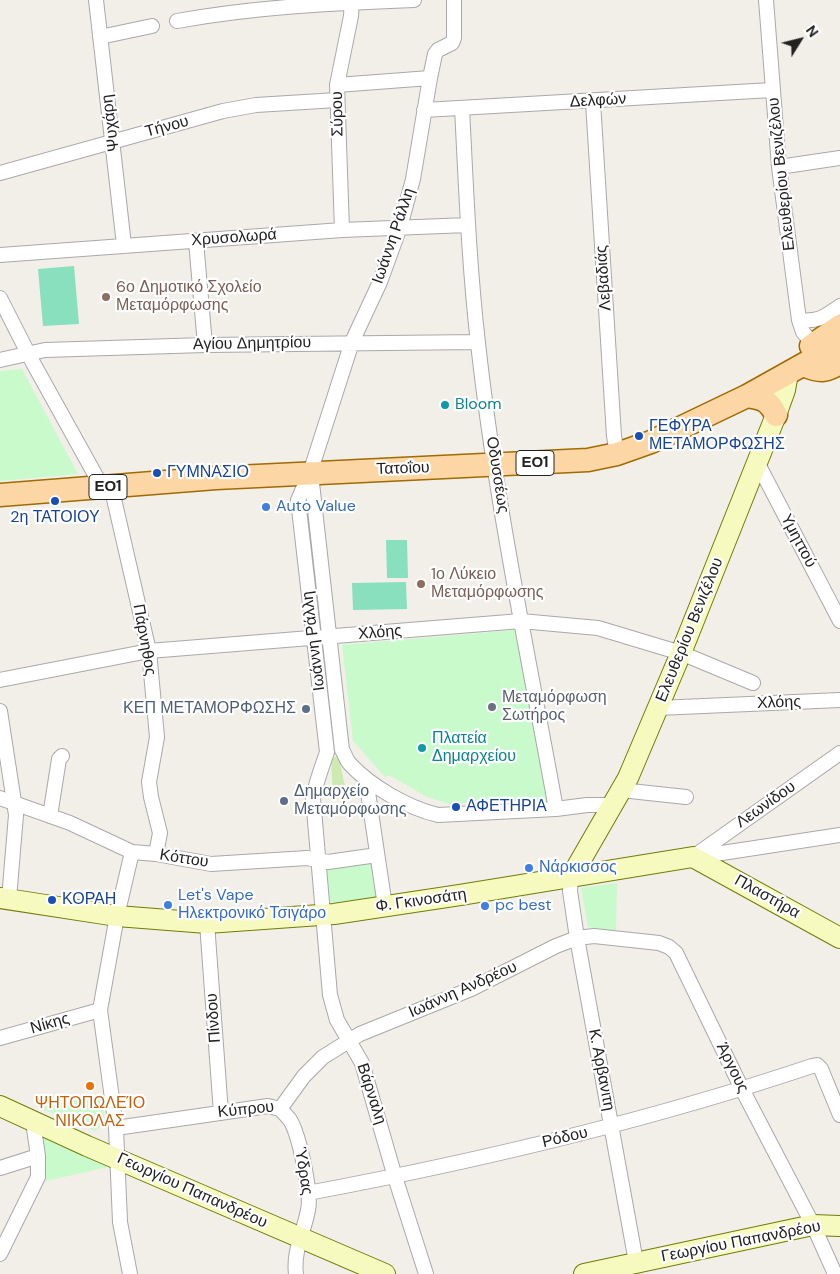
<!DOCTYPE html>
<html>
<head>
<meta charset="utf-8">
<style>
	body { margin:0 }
	#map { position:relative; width:840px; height:1274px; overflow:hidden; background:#f2efe9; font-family:"DM Sans",sans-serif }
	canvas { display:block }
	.north { position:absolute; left:775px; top:15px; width:50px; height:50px; -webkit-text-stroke:4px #fff; paint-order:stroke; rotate:54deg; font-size:14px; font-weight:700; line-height:20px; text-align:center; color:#222 }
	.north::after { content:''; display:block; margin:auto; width:18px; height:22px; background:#222; clip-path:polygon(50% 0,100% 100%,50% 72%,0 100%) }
</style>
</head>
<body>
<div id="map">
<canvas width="840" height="1274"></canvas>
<div class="north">N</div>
</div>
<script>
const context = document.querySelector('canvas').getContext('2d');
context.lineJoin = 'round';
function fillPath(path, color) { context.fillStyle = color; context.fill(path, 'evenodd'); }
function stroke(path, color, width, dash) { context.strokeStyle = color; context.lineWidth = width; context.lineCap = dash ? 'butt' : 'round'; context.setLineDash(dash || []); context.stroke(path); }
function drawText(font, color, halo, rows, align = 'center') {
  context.font = font + ' "DM Sans",sans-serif'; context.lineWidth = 4.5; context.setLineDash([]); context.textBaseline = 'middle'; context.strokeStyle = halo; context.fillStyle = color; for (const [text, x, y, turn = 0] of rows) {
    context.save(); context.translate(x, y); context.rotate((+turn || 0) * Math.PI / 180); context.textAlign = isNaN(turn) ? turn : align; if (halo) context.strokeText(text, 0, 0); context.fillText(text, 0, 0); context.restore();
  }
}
fillPath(new Path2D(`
	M337,756L339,758L347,796L333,798L331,759Z`), '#cdebb0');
fillPath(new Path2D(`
	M22,369L78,474L0,481V371Z
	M515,630L516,631L547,800L544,804L532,803L530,801L450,804L427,797L389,775L385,777L353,741L342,645Z
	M373,862L377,897L328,903L324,868Z
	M617,883L616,931L588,927L581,888Z
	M101,1096L105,1122L95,1131L37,1107Z
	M41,1136L108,1167L46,1181Z`), '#c8facc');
fillPath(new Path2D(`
	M74,266L79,324L43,326L38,269Z
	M386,540H407L408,578H387Z
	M406,582L407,609L353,610L352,583Z`), '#88e0be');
const street = new Path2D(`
	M96,0L124,245
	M766,0L779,167L799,320L803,332L813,344
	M177,21C255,7 334,3 414,0
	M100,37L152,26
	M337,85L430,78
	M593,102L614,436L617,454
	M462,108C466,186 469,265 478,343C495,499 528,654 556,809
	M424,110L772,90
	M779,167L840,158
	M0,173L223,111L256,105L337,100
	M342,230L337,85L351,16L352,0
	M196,241L205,345
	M0,255L342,230L468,225
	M0,298L32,361L102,487
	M799,320C819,322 824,317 840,306
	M0,360L45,350L205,345L478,342
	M757,462L840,621
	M311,474L342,750C345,754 346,760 350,764C370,786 408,808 438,815L556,809L587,805H612
	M111,486L149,651L157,737L149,782L151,797L160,833L156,854
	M0,680L149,651L521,621L598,628L681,653L753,683
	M658,708L840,700
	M0,711L16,815L9,899
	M366,779L385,906
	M621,790L686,797
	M0,798L70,823L132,852L156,854L211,864L307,858L328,862L377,855
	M50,816L59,759L62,756
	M693,857L840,753
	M696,857L840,835
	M571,877L570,891L577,938L636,1262
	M207,923L221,1113
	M0,1038L100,1010
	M280,1109L304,1076L323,1057L360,1034L471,989L556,946L577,938L594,936L659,943L669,947L676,953L742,1089L813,1225L835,1274
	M280,1109C283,1112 287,1116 290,1120C299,1134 312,1194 308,1210C304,1232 293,1251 296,1274
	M116,1128L268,1106L280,1109
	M0,1168L38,1156
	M308,1193C479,1161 648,1121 812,1066L817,1065L821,1069L840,1115
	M0,1254L38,1177V1156L33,1122
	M130,1274L120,1222L116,1128L100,1010L117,916L132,852
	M426,1274L395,1177L362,1063L337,1020L330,995L313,798C316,782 322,767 327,752L298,500L310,473L352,342L380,282L400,227L413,179L430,78L435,54L438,50L452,43L454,38V0`);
const secondary = new Path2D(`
	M571,877L628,778L681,653L776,415L785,390L788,373
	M0,898L117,916L207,923L334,914L460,895L693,857L840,938
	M0,1106L87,1146L385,1274
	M584,1274L813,1225L840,1226`);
const primary = new Path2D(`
	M811,346L840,326
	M803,365C820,372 825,372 840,363
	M747,396C762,398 769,400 776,415
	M0,495L216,478L588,460L617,454L651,442L747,396L840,344`);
stroke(street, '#a9a9a9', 16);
stroke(secondary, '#707d05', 22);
stroke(primary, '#a06b00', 25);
stroke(street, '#fff', 14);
stroke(secondary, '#f7fabf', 20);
stroke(primary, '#fcd6a4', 22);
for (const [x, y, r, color] of [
	[106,297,5,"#8d6e63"],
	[445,405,5,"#0f9aa8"],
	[639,436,5,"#1a4fb4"],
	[157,473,5,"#1a4fb4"],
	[55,501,5,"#1a4fb4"],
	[266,507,5,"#3f7fe0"],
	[421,584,5,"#8d6e63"],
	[492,707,5,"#6b7280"],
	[306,709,5,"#5c6f8a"],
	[422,748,5,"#0f9aa8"],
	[284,801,5,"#5c6f8a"],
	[456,807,5,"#1a4fb4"],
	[529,868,5,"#3f7fe0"],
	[52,900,5,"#1a4fb4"],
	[168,905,5,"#3f7fe0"],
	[485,906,5,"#3f7fe0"],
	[90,1086,5,"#e8710a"]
]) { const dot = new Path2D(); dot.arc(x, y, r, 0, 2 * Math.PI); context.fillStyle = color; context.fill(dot); stroke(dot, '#fff', 2); }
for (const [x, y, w] of [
	[535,463,38],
	[108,487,38]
]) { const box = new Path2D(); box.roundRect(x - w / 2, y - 12.5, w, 25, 4); context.fillStyle = '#fff'; context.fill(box); stroke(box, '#222', 1); }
drawText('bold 15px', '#222', null, [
	["ΕΟ1",535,463],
	["ΕΟ1",108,487]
]);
drawText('16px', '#222', '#fff', [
	["Δελφών",598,101,-3],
	["Σύρου",338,114,-91],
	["Ψυχάρη",111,123,-97],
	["Τήνου",167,127,-15],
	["Ελευθερίου Βενιζέλου",782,174,-96],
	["Ιωάννη Ράλλη",394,236,-71],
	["Χρυσολωρά",234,238,-4],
	["Λεβαδιάς",604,278,-94],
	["Αγίου Δημητρίου",252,344,-1],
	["Τατοΐου",403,469,-2],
	["Οδυσσέως",497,475,81],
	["Υμηττού",798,541,62],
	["Ελευθερίου Βενιζέλου",690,630,-68],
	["Χλόης",380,633,-5],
	["Πάρνηθος",144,640,80],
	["Ιωάννη Ράλλη",314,641,-97],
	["Χλόης",779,703,-2],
	["Λεωνίδου",766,805,-35],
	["Κόττου",184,859,9],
	["Πλαστήρα",767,897,29],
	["Φ. Γκινοσάτη",421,901,-8],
	["Ιωάννη Ανδρέου",463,990,-24],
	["Πίνδου",214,1018,-94],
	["Νίκης",50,1024,-16],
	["Άργους",732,1068,64],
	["Κ. Αρβανιτη",601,1070,79],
	["Βάρναλη",371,1094,72],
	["Κύπρου",246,1110,-6],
	["Ρόδου",565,1138,-13],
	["Ύδρας",303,1171,81],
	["Γεωργίου Παπανδρέου",192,1191,24],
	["Γεωργίου Παπανδρέου",741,1242,-11]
]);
drawText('16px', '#785e54', '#fff', [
	["6ο Δημοτικό Σχολείο",116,288],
	["Μεταμόρφωσης",116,306],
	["1ο Λύκειο",431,575],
	["Μεταμόρφωσης",431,593]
], 'left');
drawText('16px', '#0d838f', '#fff', [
	["Bloom",455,405],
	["Πλατεία",432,739],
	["Δημαρχείου",432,757]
], 'left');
drawText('16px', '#164399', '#fff', [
	["ΓΕΦΥΡΑ",649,427],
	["ΜΕΤΑΜΟΡΦΩΣΗΣ",649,445],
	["ΓΥΜΝΑΣΙΟ",167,473],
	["2η ΤΑΤΟΙΟΥ",55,518,"center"],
	["ΑΦΕΤΗΡΙΑ",466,807],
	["ΚΟΡΑΗ",62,900]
], 'left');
drawText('16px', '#366cbe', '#fff', [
	["Auto Value",276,507],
	["Νάρκισσος",539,868],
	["Let's Vape",178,896],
	["Ηλεκτρονικό Τσιγάρο",178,914],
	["pc best",495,906]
], 'left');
drawText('16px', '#5b616d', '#fff', [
	["Μεταμόρφωση",502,698],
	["Σωτήρος",502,716]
], 'left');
drawText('16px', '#4e5e75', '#fff', [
	["ΚΕΠ ΜΕΤΑΜΟΡΦΩΣΗΣ",296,709],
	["Δημαρχείο",294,792,"left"],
	["Μεταμόρφωσης",294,810,"left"]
], 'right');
drawText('16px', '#c56008', '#fff', [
	["ΨΗΤΟΠΩΛΕΊΟ",90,1104],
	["ΝΙΚΟΛΑΣ",90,1122]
]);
</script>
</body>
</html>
